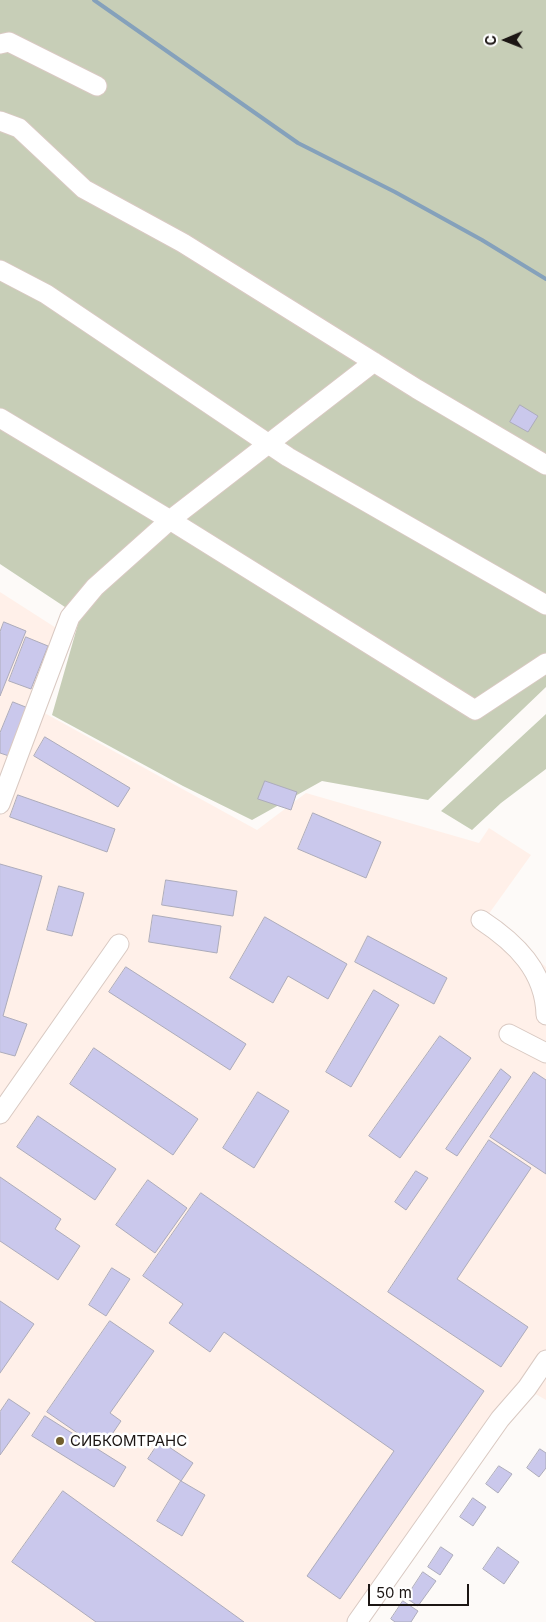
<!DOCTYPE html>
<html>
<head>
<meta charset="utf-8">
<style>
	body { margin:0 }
	#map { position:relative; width:546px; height:1622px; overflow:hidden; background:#fdfaf8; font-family:Inter,sans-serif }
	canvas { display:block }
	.north { position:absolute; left:481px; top:15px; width:50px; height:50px; -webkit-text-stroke:4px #fff; paint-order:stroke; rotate:269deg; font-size:14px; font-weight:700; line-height:20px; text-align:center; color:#1c1614 }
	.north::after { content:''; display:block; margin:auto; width:18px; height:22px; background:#1c1614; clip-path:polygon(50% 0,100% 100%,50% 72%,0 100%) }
	.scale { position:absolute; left:368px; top:1584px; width:101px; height:22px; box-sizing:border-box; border:2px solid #1c1614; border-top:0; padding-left:6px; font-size:15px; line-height:18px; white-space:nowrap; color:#1c1614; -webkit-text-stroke:4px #fff; paint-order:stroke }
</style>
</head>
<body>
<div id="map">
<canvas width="546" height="1622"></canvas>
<div class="north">С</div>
<div class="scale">50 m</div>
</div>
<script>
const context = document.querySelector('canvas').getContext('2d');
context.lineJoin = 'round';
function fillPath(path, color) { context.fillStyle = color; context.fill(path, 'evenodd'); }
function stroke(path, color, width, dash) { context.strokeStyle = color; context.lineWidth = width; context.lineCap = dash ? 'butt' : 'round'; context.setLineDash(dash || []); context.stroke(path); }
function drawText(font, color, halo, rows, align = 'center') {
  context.font = font + ' Inter,sans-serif'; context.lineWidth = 5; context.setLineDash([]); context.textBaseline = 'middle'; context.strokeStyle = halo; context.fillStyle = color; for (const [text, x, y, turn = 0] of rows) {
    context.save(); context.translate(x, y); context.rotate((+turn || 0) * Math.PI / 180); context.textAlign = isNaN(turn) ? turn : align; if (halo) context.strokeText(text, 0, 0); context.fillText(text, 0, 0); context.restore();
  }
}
fillPath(new Path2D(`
	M0,592L64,633L39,710L257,830L306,793L479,843L489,828L531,855L488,915L546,967V1400L532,1392L369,1622H0Z`), '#fff0e9');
fillPath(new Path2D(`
	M0,0H546V687L428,800L322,781L252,820L183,786L52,715L80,617L0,564Z
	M546,714V769L501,803L472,830L441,811Z`), '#c7ceb7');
stroke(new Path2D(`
	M94,0L298,143L395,192L482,240L546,279`), '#85a1bb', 4);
const building = new Path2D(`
	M520,405L538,416L528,432L510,422Z
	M4,622L26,631L0,696V632Z
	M26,637L48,646L31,689L9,681Z
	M13,702L28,708L9,756L0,753V733Z
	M45,737L130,788L118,807L34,756Z
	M265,781L297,792L291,810L258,799Z
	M18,795L115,829L107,852L10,817Z
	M313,813L381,842L366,878L298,849Z
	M0,864L42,876L3,1016L27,1024L15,1056L0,1052Z
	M166,880L237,891L233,916L162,905Z
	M59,886L84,893L72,936L47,930Z
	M153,915L221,926L217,953L149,942Z
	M265,917L347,964L328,999L288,976L273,1003L230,978Z
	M368,936L447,978L434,1004L355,962Z
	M126,967L246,1044L230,1070L109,992Z
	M374,990L399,1005L351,1087L326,1072Z
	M440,1036L471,1058L400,1158L369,1136Z
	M94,1048L198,1119L173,1155L70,1084Z
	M501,1069L511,1077L457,1156L446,1149Z
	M534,1072L546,1080V1174L490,1137Z
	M258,1092L289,1111L254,1168L223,1148Z
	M38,1116L116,1169L95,1200L17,1147Z
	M489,1140L531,1168L457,1279L528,1327L501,1367L388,1292Z
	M416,1171L428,1178L406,1210L395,1202Z
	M0,1177L61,1219L55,1229L80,1246L58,1280L0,1241Z
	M148,1180L187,1208L155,1253L116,1225Z
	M201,1193L484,1391L340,1599L307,1576L394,1451L224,1332L210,1352L169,1323L183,1304L143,1276Z
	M112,1268L130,1279L106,1316L89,1305Z
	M0,1301L34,1324L0,1373Z
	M110,1321L154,1351L110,1413L121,1421L104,1446L92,1437L89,1441L47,1412Z
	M9,1399L30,1413L0,1455V1412Z
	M45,1416L126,1467L114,1487L32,1436Z
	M160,1441L193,1463L181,1481L148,1459Z
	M540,1449L546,1453V1468L539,1477L527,1468Z
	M499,1466L512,1474L498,1493L486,1484Z
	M181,1481L205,1495L182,1536L157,1521Z
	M63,1491L244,1622H96L12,1562Z
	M473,1498L486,1507L473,1526L460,1517Z
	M441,1547L453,1555L440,1575L428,1567Z
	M498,1547L519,1562L504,1584L483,1569Z
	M423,1572L436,1581L418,1606L406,1598Z
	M403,1601L418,1611L411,1622H395L391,1619Z`);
fillPath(building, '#cac8ec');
stroke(building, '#adacbb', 1);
const minor = new Path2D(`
	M0,44L9,42L97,86
	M0,121L19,128L84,189L183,243L417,389L546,465
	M0,270L46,294L288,457L546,605
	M0,418L170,520L475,710L546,663
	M0,804L70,617L95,587L170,520L374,362
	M481,920C516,943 545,971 546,1015
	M509,1034L546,1053
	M0,1114L119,944
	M357,1622L500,1419L527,1388L546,1360`);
stroke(minor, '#d9c9c2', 21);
stroke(minor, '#fff', 19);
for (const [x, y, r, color] of [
	[60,1441,5,"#715e2d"]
]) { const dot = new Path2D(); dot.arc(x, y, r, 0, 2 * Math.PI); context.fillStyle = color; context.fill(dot); stroke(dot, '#fff', 2); }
drawText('15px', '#1c1614', '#fff', [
	["СИБКОМТРАНС",70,1441]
], 'left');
</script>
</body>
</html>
